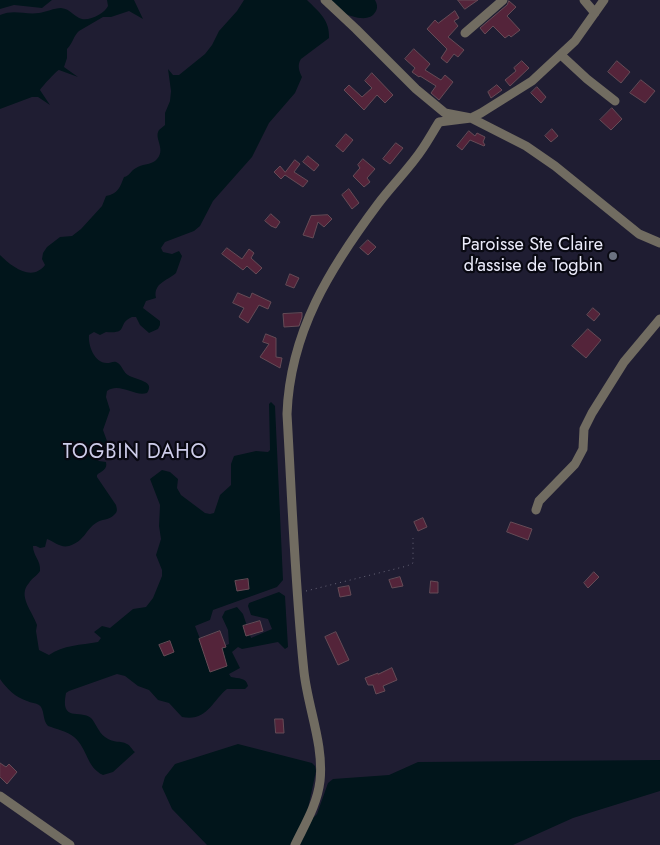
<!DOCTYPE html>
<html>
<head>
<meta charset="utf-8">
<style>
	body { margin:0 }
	canvas { display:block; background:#1f1d32 }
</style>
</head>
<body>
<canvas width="660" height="845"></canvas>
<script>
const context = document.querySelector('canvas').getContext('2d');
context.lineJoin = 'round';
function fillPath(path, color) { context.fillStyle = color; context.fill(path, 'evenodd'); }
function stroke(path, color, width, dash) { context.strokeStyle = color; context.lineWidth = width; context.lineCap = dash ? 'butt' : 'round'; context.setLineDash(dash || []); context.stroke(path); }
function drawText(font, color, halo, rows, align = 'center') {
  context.font = font + ' Jost,sans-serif'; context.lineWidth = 4.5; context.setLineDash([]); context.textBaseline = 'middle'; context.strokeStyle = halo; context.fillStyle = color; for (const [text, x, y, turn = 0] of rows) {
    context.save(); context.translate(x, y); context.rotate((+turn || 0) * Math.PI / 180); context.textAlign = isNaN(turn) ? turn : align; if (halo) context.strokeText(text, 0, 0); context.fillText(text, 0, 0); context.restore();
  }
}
fillPath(new Path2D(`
	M0,0H52L42,8L14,5L0,9Z
	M107,0H134L143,19L129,11L111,17H103L79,31C74,35 73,43 67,49V58L64,67L78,77L59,70C56,71 41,88 40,90L50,105L38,97H32L0,109V15C14,9 25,15 39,13C46,12 54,8 61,8C71,9 74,17 82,19C90,21 105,13 108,6Z
	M244,0H307C319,12 330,20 329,38L301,59C297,65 299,71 302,77L295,93L269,123L252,157L213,201L200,226L194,231L165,242L161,248L163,252L172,254L179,251L182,256L176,273C167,281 153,283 156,298L146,301L143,308L160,321V325L158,329L149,333L140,325L136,317H132C116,324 130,334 106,332L100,335L94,332L89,335C88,345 94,363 107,363C111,363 114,360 118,363C122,366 124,373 128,375C136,380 156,381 147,393C134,397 120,382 107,391L106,397L110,410L103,430L107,441L105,446L96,455V459L99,461L106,462C108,470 101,471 97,475V477L116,505C117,509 118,512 114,515C110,520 101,519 96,523C86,529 85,541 69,546C60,548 55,542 47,539L45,547L40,548L36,546H33C33,556 41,560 40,571C37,576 32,578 29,583C17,596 33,612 37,625L36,631L39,650L49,655C63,645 81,645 98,642L101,638L94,632L102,626L110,628L133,609L146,607L153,598L162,576V570L156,555L161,539L159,526L160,505L150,479L162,470L170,472L178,479L177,488L181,495L205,513L210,514L214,513L220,495L231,485V464L234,456L256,451L268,452L270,450L269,404L271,402L275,406L283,580L277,587L213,610L210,620L195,626L206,654L229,644L228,630L222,617L225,611L237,607L243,614L251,638L272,629L268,619L251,615L248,606L249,603L279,592L285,596L288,647L285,649L278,642L242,649L238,647L232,652L240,668L229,674L231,677C239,679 246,677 248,686L245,689H227C212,701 207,722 182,717L169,703L158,700L149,690L138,686L125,676L117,674L69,691L66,693C60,723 80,709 91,718C96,723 98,732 105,737C115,744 120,740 127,744C131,746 132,750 135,752L113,772L103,775C86,767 88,749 74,737C67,731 56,729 48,726C42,720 45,709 39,705C36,703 31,703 27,701C15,697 7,689 0,679V255C12,267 32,282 45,265L42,259L43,253L47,247L60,237L72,236L81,229L102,206L106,196C118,194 120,187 124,177C130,176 130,171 136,168C142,164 149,165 155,161C168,150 153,139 159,130C161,128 163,127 165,125V113L170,101L171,91L168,69L173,75H179L205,54L212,45L219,31L237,11Z
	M321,0H375C377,4 378,7 376,11C369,24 352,16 342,13L338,16Z
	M238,744L312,763L315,766L316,771L307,813L314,817L317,814L328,783L333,779L389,775L418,762L660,760V791L573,818L513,845H300L302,840L296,835L290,845H207L172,809L162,787L165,777L175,764Z`), '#01151b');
const building = new Path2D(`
	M458,0H478L465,9Z
	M509,1L516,7L507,16L520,30L511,37L509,35L505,38L493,26L485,34L480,28L507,5Z
	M455,11L459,18L454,21L458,26L448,37L464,50L458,57L454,54L447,63L441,58L447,49L427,29L435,20L438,23Z
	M414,49L430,64L425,70L441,80L445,75L453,82L439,100L431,93L436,86L420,76L419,77L412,72L415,68L405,59Z
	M522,61L529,68L510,86L505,80L516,71L514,68Z
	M617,61L630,72L621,83L608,72Z
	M372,73L393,95L385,103L377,95L364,110L344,90L349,85L362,97L372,88L365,81Z
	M641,80L655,91L645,103L630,93Z
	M497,85L502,90L491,98L488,92Z
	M537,87L546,97L541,103L531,93Z
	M612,108L622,119L611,130L600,120Z
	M552,129L558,136L551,142L545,136Z
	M469,131L475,136L477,133L485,137L483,142L485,145L484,146L470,140L462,150L457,146Z
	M346,134L353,140L343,152L336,146Z
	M396,143L403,148L390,164L383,159Z
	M308,156L319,165L314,171L303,162Z
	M363,159L375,169L367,178L370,182L364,187L353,176L360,168L358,165Z
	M295,160L300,164L294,172L308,181L303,187L285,175L281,179L274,172L280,166L285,172Z
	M349,189L359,203L352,209L342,195Z
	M271,214L280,222L276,228L271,226L265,221Z
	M328,215L332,219L324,227L318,222L313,238L303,235L311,216Z
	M368,240L376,247L368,255L360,248Z
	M227,248L242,259L249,249L254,253L251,258L262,268L256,274L247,266L243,270L222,254Z
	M290,274L299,278L294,288L286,285Z
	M238,293L250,298L252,293L271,302L268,309L259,305L248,323L239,317L244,308L233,303Z
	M593,308L600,314L594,321L587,315Z
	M302,313V317L299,326L284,327L283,314Z
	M588,329L601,340L586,358L572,346Z
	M266,334L276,338V357L282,358L280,368L260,357L269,344L263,342Z
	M423,518L427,527L418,531L414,522Z
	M511,522L532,529L528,540L507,532Z
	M594,572L599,577L588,588L584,583Z
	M400,577L403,586L392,588L389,580Z
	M248,579L249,589L237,591L235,581Z
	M431,581L438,582V593H430Z
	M349,586L351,595L340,597L338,588Z
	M260,621L263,631L246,636L243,626Z
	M220,631L226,647L222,648L227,666L210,672L199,639Z
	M336,632L349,660L338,665L325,637Z
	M170,641L174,652L164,656L159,645Z
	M392,668L397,680L383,686L385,691L376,694L373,685H368L365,678L378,673V674Z
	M275,719H283L284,733H276Z
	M0,763L6,767L9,764L17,772L7,784L0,777Z`);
fillPath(building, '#54243a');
stroke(building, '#654b56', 1);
stroke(new Path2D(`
	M306,591L407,566L413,563V538`), '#686679', 1, [1, 4]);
stroke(new Path2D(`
	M325,0L356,29L416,89L445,113L471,118L526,146L555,166L639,234L660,243
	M584,0L595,13
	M465,33L503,0
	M561,55L587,79L615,101
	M536,510L539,501L575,464L583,449L584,429L592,413L624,362L660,319
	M0,796L70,845
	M295,845C305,824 317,805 320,781C324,745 308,708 304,672C295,587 292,500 287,414C290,332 330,268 378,204C392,185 410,168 423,148C429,139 434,130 439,122L471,118L481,113L532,81L575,41L604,0`), '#716c61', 9);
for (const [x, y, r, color] of [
	[613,256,5,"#6b7280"]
]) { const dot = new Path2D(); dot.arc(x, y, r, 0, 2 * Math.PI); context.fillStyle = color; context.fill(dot); stroke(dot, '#090912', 2); }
drawText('18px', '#ececfb', '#090912', [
	["Paroisse Ste Claire",603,246],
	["d'assise de Togbin",603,267]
], 'right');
context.letterSpacing = '1px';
drawText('20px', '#cecdea', '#090912', [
	["TOGBIN DAHO",135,453]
]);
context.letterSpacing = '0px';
</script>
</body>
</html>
